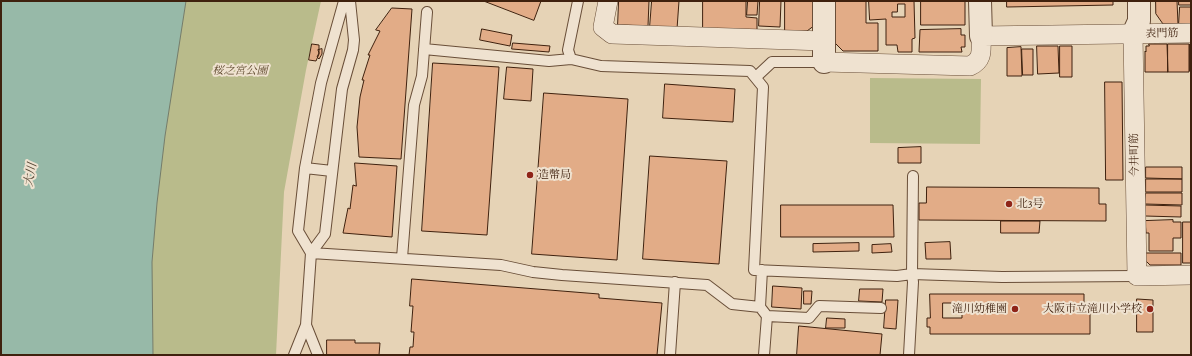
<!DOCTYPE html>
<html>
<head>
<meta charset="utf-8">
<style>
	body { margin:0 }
	#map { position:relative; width:1192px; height:356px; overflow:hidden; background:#e6d3b6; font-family:Alegreya,serif }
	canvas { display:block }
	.frame { position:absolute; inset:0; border:2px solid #3f210e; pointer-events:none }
</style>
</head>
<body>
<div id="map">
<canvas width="1192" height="356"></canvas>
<div class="frame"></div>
</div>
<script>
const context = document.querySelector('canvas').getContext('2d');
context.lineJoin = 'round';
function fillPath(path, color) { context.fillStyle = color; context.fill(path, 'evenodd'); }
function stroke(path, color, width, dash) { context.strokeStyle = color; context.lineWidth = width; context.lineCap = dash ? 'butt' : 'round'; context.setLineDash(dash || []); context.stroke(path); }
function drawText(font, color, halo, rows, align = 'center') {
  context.font = font + ' Alegreya,"Noto Serif JP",serif'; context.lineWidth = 4; context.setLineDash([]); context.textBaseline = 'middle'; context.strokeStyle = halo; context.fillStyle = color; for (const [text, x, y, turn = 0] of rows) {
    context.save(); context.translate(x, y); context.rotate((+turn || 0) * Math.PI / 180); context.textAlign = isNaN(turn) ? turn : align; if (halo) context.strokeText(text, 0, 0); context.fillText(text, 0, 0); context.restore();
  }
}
fillPath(new Path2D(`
	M186,1H321L306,70L284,192L276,355H153C153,324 150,291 152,261C157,173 172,87 186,1Z
	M870,78L981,79L980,144L870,143Z`), '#b9bb8b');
const water = new Path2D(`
	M1,1H186L165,136L157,203L152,262L153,355H1Z`);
fillPath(water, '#97b9a8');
stroke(water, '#747c6a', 1);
const building = new Path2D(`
	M484,1H541L534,20Z
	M619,1H649L648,26L618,25Z
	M652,1H679L677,29L650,27Z
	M703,1H746V17L757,18V30L703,29Z
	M748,1H758L757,15H747Z
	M760,1H781L780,27L759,26Z
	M785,1H815V25L807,31L785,32Z
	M835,1H866V23H878V51H843L835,43Z
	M869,1H914L915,38L912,39V52H898L897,45H886V19L870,20ZM898,4H905V17H892V12H897Z
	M921,1H965V25H921Z
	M1007,1H1113V5L1007,7Z
	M1156,1H1177L1178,24H1163L1156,14Z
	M1179,1H1191V5H1179Z
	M1180,7H1191V24H1179Z
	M392,8L412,9L401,159L359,157L357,127L360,97L364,80H362L370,55H368L380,31L376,30Z
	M482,29L512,35L510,46L480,40Z
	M961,29V35H965V47H961L962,52H919L920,30Z
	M513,43L550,46L549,52L512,49Z
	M312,44L319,45V54L316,61L309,60Z
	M1149,44H1167L1168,72H1145V51L1146,52V46H1149Z
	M1168,44H1189V72H1168Z
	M1190,44H1191V71H1190Z
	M1037,46H1058L1059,73L1038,74Z
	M1060,46H1072V77H1060Z
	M1021,47L1022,76H1007V48Z
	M322,49V54L319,59L317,57L319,53L318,50Z
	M1022,49H1033V75H1023Z
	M433,63L499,67L487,235L422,231Z
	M507,67L533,69L531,101L504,99Z
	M1105,82H1122L1123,180H1106Z
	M665,84L735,89L733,122L663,118Z
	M544,93L628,99L617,260L532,254Z
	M921,147V163H898V148Z
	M650,156L727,161L719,264L643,259Z
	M355,163L397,166L392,237L343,233L348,208L350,209L353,185L356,186Z
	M1146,167H1182V179L1146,178Z
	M1146,179H1182V192H1146Z
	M927,187L1099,188V204H1106V221L919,220V203H926Z
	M1146,193H1182V205L1145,204Z
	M781,205H893L894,237H781Z
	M1145,205L1181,206V217L1145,216Z
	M1173,220V222H1181V238H1173V251H1149V233H1146L1145,221Z
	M1001,221H1040L1039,233H1001Z
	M1183,222H1191V263H1183Z
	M950,242L951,259H926L925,243Z
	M859,243V251L813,252V244Z
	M891,244L892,252L872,253V245Z
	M1145,253H1181V265H1150L1146,261Z
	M412,279L599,294V298L662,303L657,355H409L410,347H413L414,332H411L413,306H410Z
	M773,286L802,288L801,309L772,307Z
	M860,289H883L882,302L859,301Z
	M804,291H812L811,304H804Z
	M930,294H1084V305H1090V334H930V327H927V318H930ZM943,303H962V318H943Z
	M1137,299L1153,300V332H1137Z
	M886,300H898L896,329L884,328Z
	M827,318L845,319V328H826Z
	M799,326L882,334L880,355H797Z
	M327,340H355V343H380L379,355H327Z`);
fillPath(building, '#e2ac87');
stroke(building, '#3f210e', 1);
const service = new Path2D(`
	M578,1L568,50L571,59L601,66L750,71L763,87L754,270L897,276L912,274L1002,277L1137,276
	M424,49L549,61L571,59
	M756,77L772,62H824
	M305,168L332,171
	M311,253L501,265L533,272L562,275L707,285L732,304L760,307L767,316L764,355
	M311,253L325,234L342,89L353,50L354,40L350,1
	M402,258L414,105L422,76L427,12
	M760,307L762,270
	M767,316L809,318L819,306L881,308
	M306,325L318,355
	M294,355L306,325L311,253L298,231L305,168L321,83L344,1
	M670,355L675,282
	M909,355L913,282L912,274L913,176`);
const minor = new Path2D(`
	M608,1L603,27L612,34L824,41
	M1133,34L1137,276L1191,275
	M824,62L970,66C984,60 981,49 981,36L1191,33`);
const tertiary = new Path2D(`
	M980,1L981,36
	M1133,34L1139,21V1
	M824,62V1`);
stroke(service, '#694e38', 12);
stroke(minor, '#694e38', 20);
stroke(tertiary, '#694e38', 24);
stroke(service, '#efe2d0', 10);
stroke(minor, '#efe2d0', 19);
stroke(tertiary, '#efe2d0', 22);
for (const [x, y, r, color] of [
	[530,175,4,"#8f2418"],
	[1009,204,4,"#8f2418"],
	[1015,309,4,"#8f2418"],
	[1150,309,4,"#8f2418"]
]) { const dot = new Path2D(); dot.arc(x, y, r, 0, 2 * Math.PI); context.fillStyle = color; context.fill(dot); stroke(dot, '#efe2d0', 1.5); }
drawText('11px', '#3f210e', '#efe2d0', [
	["表門筋",1162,34,-1],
	["今井町筋",1135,155,-91]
]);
drawText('italic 11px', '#5e482d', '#efe2d0', [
	["桜之宮公園",240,71]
]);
drawText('11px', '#3f210e', '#efe2d0', [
	["造幣局",538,175],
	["北3号",1017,204],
	["滝川幼稚園",1007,309,"right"],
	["大阪市立滝川小学校",1142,309,"right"]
], 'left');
drawText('italic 12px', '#554734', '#efe2d0', [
	["大川",31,175,-80]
]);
</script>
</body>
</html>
